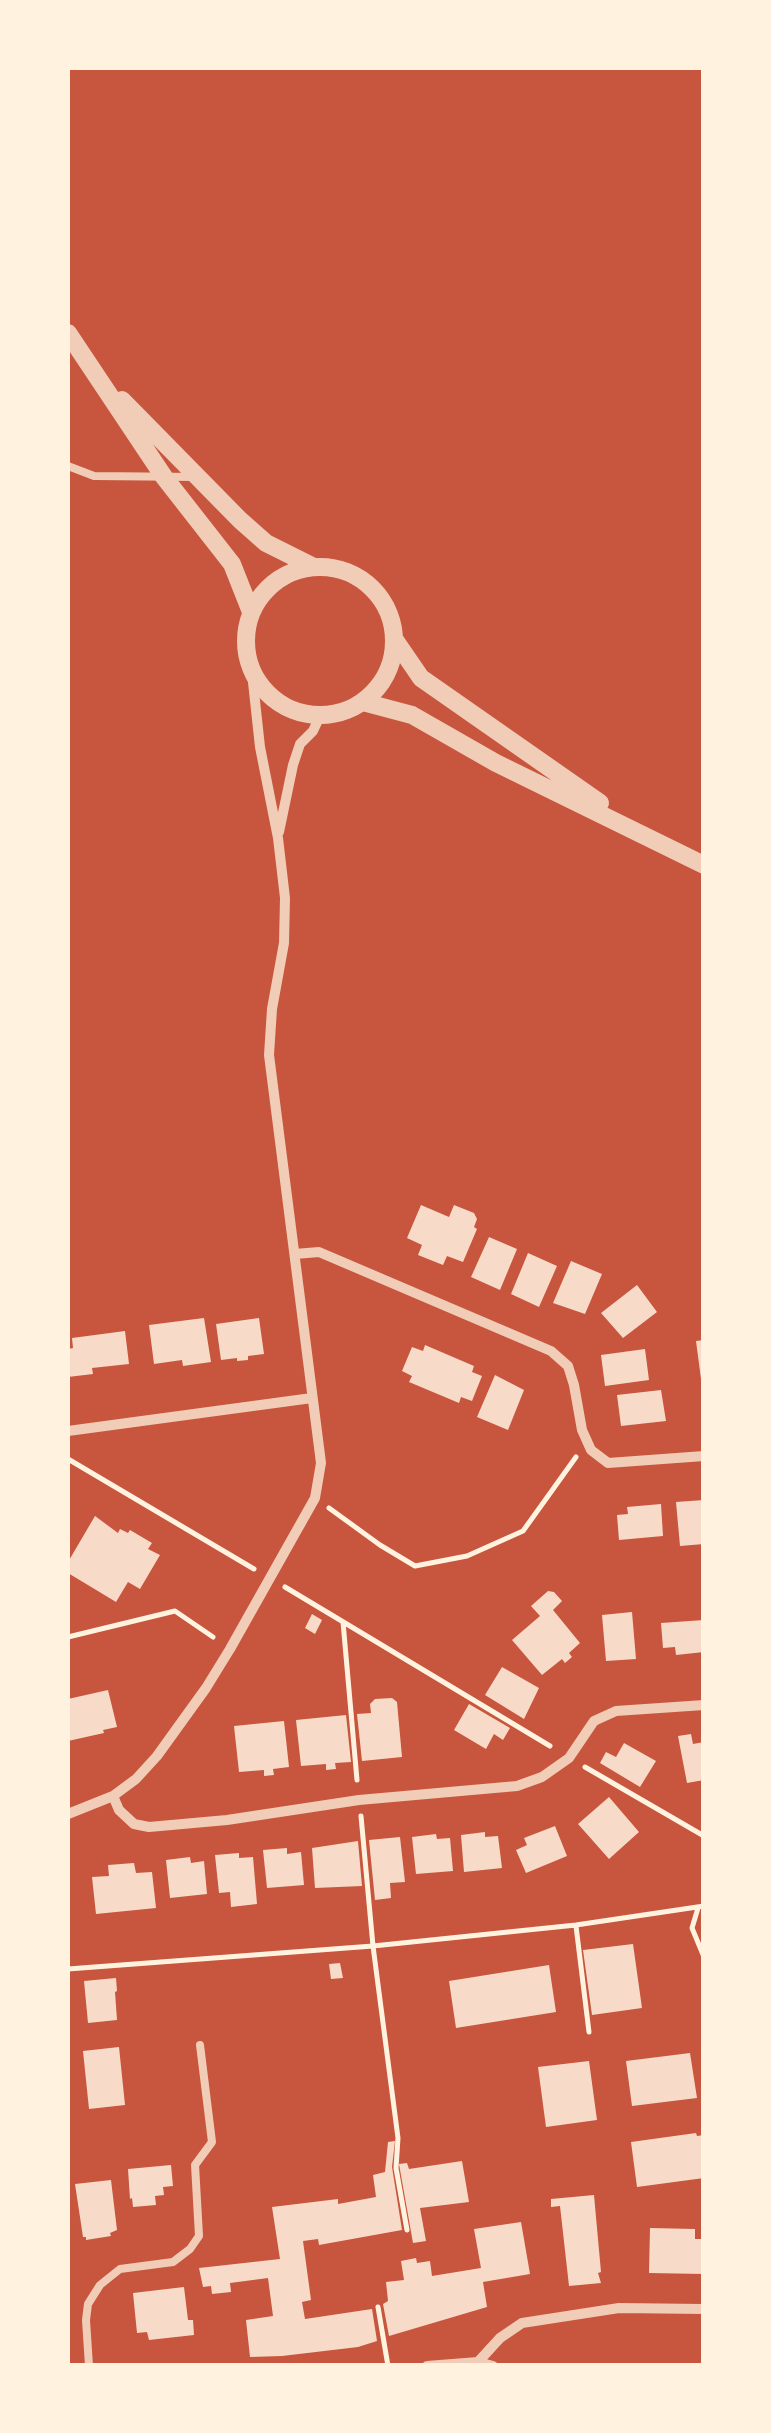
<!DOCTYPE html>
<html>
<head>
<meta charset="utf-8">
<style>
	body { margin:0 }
	#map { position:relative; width:771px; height:2433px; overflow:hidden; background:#c8553d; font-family:"Asap Condensed",sans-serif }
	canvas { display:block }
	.frame { position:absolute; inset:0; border:70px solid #fff3e0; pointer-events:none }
</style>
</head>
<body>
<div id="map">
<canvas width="771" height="2433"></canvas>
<div class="frame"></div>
</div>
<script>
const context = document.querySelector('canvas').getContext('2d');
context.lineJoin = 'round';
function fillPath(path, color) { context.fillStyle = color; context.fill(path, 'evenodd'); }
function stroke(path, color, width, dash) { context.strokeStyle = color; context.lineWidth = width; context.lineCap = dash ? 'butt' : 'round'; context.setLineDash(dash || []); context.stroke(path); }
fillPath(new Path2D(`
	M421,1205L449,1217L454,1205L474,1213L477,1219L474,1227L477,1229L463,1262L447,1256L443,1265L418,1255L422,1245L407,1238Z
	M489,1237L517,1249L500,1290L471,1277Z
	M528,1253L557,1266L539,1307L511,1294Z
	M571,1261L602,1274L585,1314L553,1303Z
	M637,1285L657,1312L623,1338L601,1313Z
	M204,1318L211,1362L183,1366L182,1360L154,1364L149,1325Z
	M259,1318L264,1354L248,1356V1360L237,1361V1358L221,1360L216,1324Z
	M125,1331L129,1364L92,1368L93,1374L68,1377V1349L73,1348L72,1338Z
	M704,1340V1379H701L696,1341Z
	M425,1345L474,1366L472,1372L482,1376L472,1401L461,1397L459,1403L409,1382L412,1376L402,1371L412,1347L423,1351Z
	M645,1349L649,1380L605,1386L601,1355Z
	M495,1375L524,1390L508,1430L477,1417Z
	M661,1390L666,1421L621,1426L617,1395Z
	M704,1500V1544L680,1546L676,1502Z
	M661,1504L663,1536L619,1540L617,1515L628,1514L627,1507Z
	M95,1516L118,1533L120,1529L128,1533L130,1530L152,1543L148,1549L160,1555L140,1589L128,1582L116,1602L68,1573V1562Z
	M548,1591L554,1592L562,1601L553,1610L580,1643L569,1653L572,1657L565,1663L562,1659L542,1675L512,1640L540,1616L531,1606Z
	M632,1612L636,1659L606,1661L602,1615Z
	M312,1614L322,1620L315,1634L305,1628Z
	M704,1620V1652L676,1655L675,1647L663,1648L661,1623Z
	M502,1667L539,1688L524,1719L485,1695Z
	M108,1690L117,1727L103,1730L104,1733L68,1741V1699Z
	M392,1698L397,1702L402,1757L362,1761L357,1714L371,1713L370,1704L375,1699Z
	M469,1704L510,1728L503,1740L494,1734L486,1749L454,1730Z
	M346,1715L351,1762L335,1763L336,1769L326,1770V1764L301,1766L296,1720Z
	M284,1721L289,1767L273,1769L274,1775L264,1776V1770L239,1772L234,1726Z
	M691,1734L693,1744L704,1742V1780L687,1783L678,1736Z
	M624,1743L656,1761L640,1787L600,1763L606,1752L616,1757Z
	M609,1797L639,1832L609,1859L578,1824Z
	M555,1826L567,1856L526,1873L516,1850L527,1845L524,1838Z
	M485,1832V1837L498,1836L502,1868L464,1872L461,1835Z
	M436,1834L437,1839L450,1838L453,1871L416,1874L412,1837Z
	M400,1837L405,1882L390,1883L391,1898L375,1900L369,1840Z
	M358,1841L362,1886L315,1888L312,1848Z
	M287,1848V1854L301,1852L304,1885L267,1888L263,1850Z
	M239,1853V1858L253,1857L257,1904L231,1907L230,1892L219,1893L215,1855Z
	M190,1857L191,1863L204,1861L207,1894L170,1898L166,1860Z
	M134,1863L136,1873L152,1872L156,1908L96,1914L92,1877L109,1876L108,1865Z
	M633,1944L642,2008L592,2015L583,1950Z
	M340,1963L343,1978L331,1979L329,1964Z
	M549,1965L556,2012L456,2028L449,1981Z
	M116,1978L117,1991L115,1992L117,2020L88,2023L84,1981Z
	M119,2047L125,2105L89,2109L83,2051Z
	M690,2053L697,2098L632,2106L626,2061Z
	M589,2061L597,2120L546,2127L538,2067Z
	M696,2133L697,2136L704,2135V2178L637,2187L631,2142Z
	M395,2141L392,2167L402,2230L319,2245L318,2239L303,2241L311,2300L302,2302L305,2319L372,2309L377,2341L358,2347L282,2356L250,2357L246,2320L273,2316L268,2278L230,2283L231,2292L212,2294L211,2286L203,2287L199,2268L280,2259L272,2207L338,2199V2204L376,2197L373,2175L385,2172L388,2142Z
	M462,2161L469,2202L420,2208L426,2241L413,2243L399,2164L407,2163L409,2169Z
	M171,2165L173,2186L163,2187L164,2195L155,2196L156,2205L133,2207L132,2198L130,2199L128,2169Z
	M111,2180L117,2230L110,2233L111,2236L86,2240V2237H83L75,2184Z
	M594,2195L601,2272L598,2273L601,2283L569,2286L560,2206L551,2207V2199Z
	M521,2222L530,2274L483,2282L487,2307L389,2336L383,2304L388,2301L386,2282L404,2280L401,2261L416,2258L417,2263L430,2261L432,2276L481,2268L474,2229Z
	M650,2228L695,2229V2239H704V2274L649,2273Z
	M184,2287L188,2320H193L194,2335L149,2340L147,2332L137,2333L133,2293Z`), '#f7dbc8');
stroke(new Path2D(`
	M68,1459L254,1569
	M329,1508L380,1545L415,1566L467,1556L523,1531L576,1457
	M285,1587L550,1746
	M343,1622L357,1780
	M68,1637L175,1611L213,1637
	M585,1767L704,1836
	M361,1816L373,1946L398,2138L396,2168L407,2230
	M698,1908L692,1928L704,1957
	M576,1926L589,2032
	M68,1969L373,1946L576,1925L704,1906
	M378,2307L388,2366`), '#fff3e0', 5);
stroke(new Path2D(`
	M68,466L94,476L196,477
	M89,2366L86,2320L88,2304L100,2285L120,2269L173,2262L190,2249L199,2236L195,2165L212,2142L200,2045`), '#f1ccb7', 8);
stroke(new Path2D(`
	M279,832L293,765L300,744L313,731L320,716
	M295,1254L319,1252L551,1351L568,1366L574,1385L582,1430L591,1450L608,1463L704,1456
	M68,1431L312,1398
	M113,1796L119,1810L134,1824L149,1827L227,1820L359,1800L517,1786L542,1777L569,1758L594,1721L616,1711L704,1705
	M68,1814L113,1796L136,1779L157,1756L206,1688L230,1649L315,1498L321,1463L269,1055L272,1009L284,943L285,898L278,838L260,747L252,673
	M478,2362L500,2338L522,2323L619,2308L704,2309
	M427,2366L478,2362L493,2366`), '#f1ccb7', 10);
stroke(new Path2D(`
	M68,333L164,477L232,564L251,612
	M122,400L240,520L266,543L312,566
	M246 641a74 74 0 1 1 148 0a74 74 0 1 1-148 0Z
	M395,640L421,678L600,803
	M363,702L412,715L496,763L704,865`), '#f1ccb7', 18);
</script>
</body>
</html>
